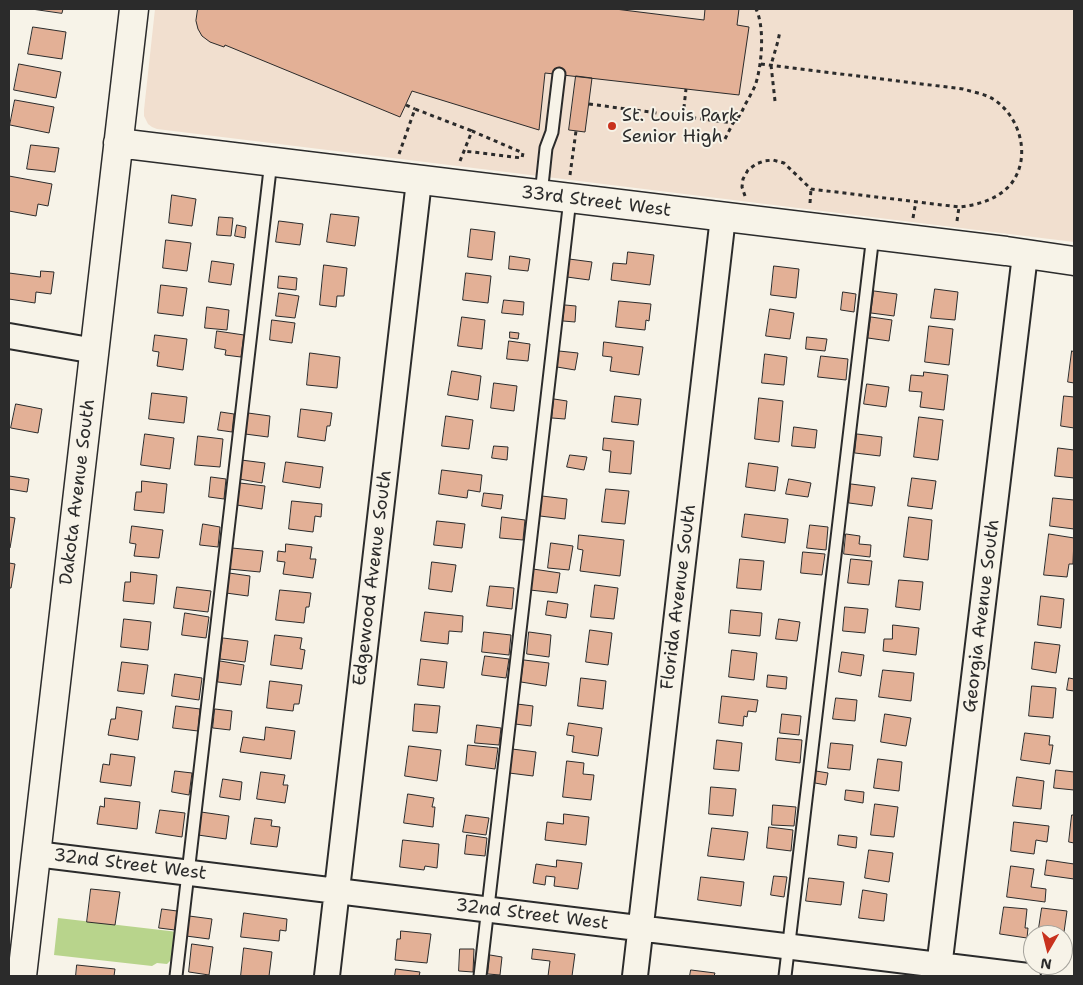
<!DOCTYPE html>
<html>
<head>
<meta charset="utf-8">
<style>
	body { margin:0 }
	#map { position:relative; width:1083px; height:985px; overflow:hidden; background:#f7f3e8; font-family:"Shantell Sans",sans-serif }
	canvas { display:block }
	.frame { position:absolute; inset:0; border:10px solid #2b2b2b; pointer-events:none }
	.north { position:absolute; left:1023px; top:925px; width:50px; height:50px; box-sizing:border-box; background:#f7f3e8; border:1px solid #a5a39c; border-radius:50%; rotate:188deg; font-size:14px; font-weight:700; line-height:20px; text-align:center; color:#2b2b2b }
	.north::after { content:''; display:block; margin:auto; width:18px; height:22px; background:#c8321e; clip-path:polygon(50% 0,100% 100%,50% 72%,0 100%) }
</style>
</head>
<body>
<div id="map">
<canvas width="1083" height="985"></canvas>
<div class="frame"></div>
<div class="north">N</div>
</div>
<script>
const context = document.querySelector('canvas').getContext('2d');
context.lineJoin = 'round';
function fillPath(path, color) { context.fillStyle = color; context.fill(path, 'evenodd'); }
function stroke(path, color, width, dash) { context.strokeStyle = color; context.lineWidth = width; context.lineCap = dash ? 'butt' : 'round'; context.setLineDash(dash || []); context.stroke(path); }
function drawText(font, color, halo, rows, align = 'center') {
  context.font = font + ' "Shantell Sans",sans-serif'; context.lineWidth = 4; context.setLineDash([]); context.textBaseline = 'middle'; context.strokeStyle = halo; context.fillStyle = color; for (const [text, x, y, turn = 0] of rows) {
    context.save(); context.translate(x, y); context.rotate((+turn || 0) * Math.PI / 180); context.textAlign = isNaN(turn) ? turn : align; if (halo) context.strokeText(text, 0, 0); context.fillText(text, 0, 0); context.restore();
  }
}
fillPath(new Path2D(`
	M155,9H1074V242L157,129L152,127L148,124L144,116V110Z`), '#f1dfcf');
fillPath(new Path2D(`
	M58,918L178,932L175,956L167,964L157,963L152,966L54,955Z`), '#b8d48c');
const building = new Path2D(`
	M32,9H63L62,13Z
	M198,9H615L704,20L705,9H739L737,25L749,27L739,95L545,73L539,130L412,91L400,117L225,45L224,47L210,42L202,36L198,29L196,21Z
	M33,27L66,32L62,59L28,54Z
	M19,64L61,72L56,98L14,90Z
	M576,76L592,78L585,132L569,130Z
	M15,100L54,107L49,133L10,125Z
	M31,145L59,148L55,172L27,169Z
	M9,176L52,184L48,206L38,204L36,216L9,211Z
	M172,195L196,199L192,226L169,223Z
	M331,214L359,217L355,246L327,242Z
	M219,217L233,218L231,236L217,235Z
	M279,221L303,224L300,245L276,242Z
	M237,225L246,227L245,238L235,236Z
	M471,229L495,232L492,260L468,257Z
	M166,240L191,243L187,271L163,268Z
	M628,252L654,255L650,285L611,280L613,263L626,264Z
	M510,256L530,259L528,271L509,269Z
	M569,259L592,262L589,280L567,277Z
	M212,261L234,264L231,285L209,282Z
	M324,265L347,268L344,296H337L336,307L320,305Z
	M774,266L799,269L796,298L771,295Z
	M41,271L54,272L51,294L36,292L35,303L9,299V273L40,277Z
	M466,273L491,276L488,303L463,300Z
	M279,276L297,278L296,290L278,288Z
	M161,285L187,288L183,316L158,313Z
	M935,289L958,292L955,320L931,318Z
	M874,291L897,294L894,316L871,313Z
	M843,292L856,294L854,312L841,310Z
	M279,293L299,296L295,318L276,316Z
	M504,300L524,302L523,315L502,313Z
	M619,301L651,304L649,321L646,320L645,330L616,327Z
	M565,305L576,306L575,322L563,321Z
	M207,307L229,310L227,330L205,328Z
	M770,309L794,313L790,339L766,336Z
	M462,317L485,320L482,349L458,346Z
	M871,317L892,320L889,341L868,338Z
	M272,320L295,323L292,343L270,340Z
	M929,326L953,329L949,365L925,362Z
	M217,331L244,335L241,357L225,355L226,350L215,348Z
	M510,332L519,333L518,339L510,338Z
	M155,335L187,339L183,370L157,366L159,352L153,351Z
	M807,337L827,339L825,351L806,349Z
	M509,341L530,344L528,361L507,359Z
	M604,342L643,347L639,375L610,371L612,357L603,356Z
	M559,351L578,353L575,370L557,367Z
	M1072,351L1074,352V383L1068,382Z
	M310,353L340,357L337,388L307,385Z
	M765,354L787,357L784,385L762,383Z
	M821,356L848,359L846,380L818,377Z
	M452,371L481,376L478,400L448,395Z
	M924,372L948,375L944,410L920,407L922,392L909,391L911,375L923,376Z
	M494,383L517,386L514,411L491,408Z
	M867,384L889,387L886,407L864,404Z
	M152,393L187,397L184,423L149,419Z
	M615,396L641,399L638,425L612,422Z
	M1064,396L1074,397V428L1061,426Z
	M759,398L783,401L779,442L755,439Z
	M554,399L567,401L565,419L552,418Z
	M16,404L42,409L38,433L11,428Z
	M301,409L332,413L330,426H327L325,441L298,437Z
	M221,412L234,414L232,432L218,430Z
	M248,413L270,416L268,437L245,434Z
	M446,416L473,420L469,449L442,446Z
	M919,417L943,420L938,460L914,457Z
	M794,427L817,430L815,448L792,446Z
	M145,434L174,438L170,469L141,465Z
	M857,434L882,437L880,456L855,453Z
	M198,436L223,439L220,467L195,465Z
	M604,438L634,441L631,474L609,472L611,451L603,450Z
	M494,446L508,447L507,460L492,458Z
	M1058,448L1074,450V478L1055,476Z
	M570,455L587,457L584,470L567,467Z
	M241,460L265,463L262,483L239,479Z
	M286,462L323,467L320,488L283,482Z
	M749,463L778,467L775,491L746,487Z
	M442,470L482,475L480,492L468,490L467,498L439,494Z
	M9,476L29,479L27,492L9,489Z
	M211,477L226,479L224,499L209,497Z
	M912,478L936,481L932,509L908,506Z
	M789,479L811,483L808,497L786,494Z
	M142,481L167,484L164,513L134,510L136,492H141Z
	M240,483L265,486L262,509L237,505Z
	M851,484L875,487L872,506L849,503Z
	M606,489L629,491L625,524L602,522Z
	M484,493L503,495L501,509L482,506Z
	M542,496L567,499L565,519L540,516Z
	M1053,498L1074,500V529L1050,526Z
	M292,501L322,504L321,517L315,516L313,532L289,529Z
	M745,514L788,519L785,543L742,537Z
	M9,517L15,518L10,548H9Z
	M502,517L525,520L523,540L500,538Z
	M909,517L932,520L928,560L904,557Z
	M437,521L465,524L462,548L434,545Z
	M203,524L220,527L218,547L200,545Z
	M810,525L828,527L826,550L807,548Z
	M132,526L163,530L159,558L134,556L136,544L130,543Z
	M846,534L860,536L859,544L871,545L870,557L844,554Z
	M1049,534L1074,538L1073,564H1069L1067,577L1044,575Z
	M579,535L624,540L620,576L580,571L583,550L578,549Z
	M551,543L573,546L569,570L548,568Z
	M286,544L312,547L310,559H316L313,578L283,574L285,562L277,561L278,551L285,552Z
	M232,548L263,551L260,572L229,569Z
	M803,552L825,554L822,575L801,573Z
	M740,559L764,561L761,590L737,588Z
	M851,559L872,561L869,585L848,583Z
	M432,562L456,565L452,592L429,589Z
	M9,563L15,564L11,588H9Z
	M533,569L560,573L557,593L530,590Z
	M131,572L157,575L154,604L123,601L125,582H130Z
	M229,573L250,576L248,596L226,593Z
	M899,580L923,582L920,610L896,607Z
	M595,585L618,588L614,619L591,617Z
	M490,586L514,588L512,609L487,606Z
	M177,587L211,591L208,612L174,608Z
	M280,590L311,593L309,607H306L304,623L276,620Z
	M1041,596L1064,599L1061,628L1038,625Z
	M548,601L568,604L566,618L546,615Z
	M845,607L868,609L865,633L843,631Z
	M731,610L762,613L760,636L729,633Z
	M425,612L463,616L462,632L449,631L448,644L421,641Z
	M185,613L209,617L206,638L182,635Z
	M124,619L151,622L148,650L121,647Z
	M779,619L800,622L797,641L776,639Z
	M893,625L919,628L916,655L883,651L884,639H892Z
	M590,630L612,633L608,665L586,662Z
	M484,632L511,635L509,655L482,652Z
	M529,632L551,635L549,657L527,654Z
	M275,635L302,638L300,649L305,650L302,669L271,665Z
	M223,638L248,641L245,662L220,659Z
	M1035,642L1060,645L1056,673L1032,669Z
	M732,650L757,653L754,680L729,677Z
	M842,652L864,655L861,676L839,672Z
	M485,656L509,659L506,678L482,675Z
	M421,659L447,662L444,688L418,685Z
	M524,660L549,663L546,686L521,682Z
	M220,661L244,665L241,685L218,682Z
	M122,662L148,665L144,694L118,691Z
	M883,670L914,673L911,701L879,697Z
	M175,674L202,678L199,700L172,696Z
	M768,675L787,677L786,689L767,687Z
	M581,678L606,681L603,709L578,706Z
	M1069,678L1074,679V691L1067,690Z
	M270,681L302,685L299,704H294L293,711L267,708Z
	M1032,686L1056,688L1053,718L1029,716Z
	M722,696L758,700L756,712L748,711L747,717L744,716L743,726L719,723Z
	M836,698L857,700L855,721L833,719Z
	M415,704L440,706L437,733L413,731Z
	M517,704L533,706L531,726L515,724Z
	M176,706L200,709L198,731L173,728Z
	M117,707L142,711L138,740L108,735L111,719H115Z
	M215,709L232,711L230,730L213,728Z
	M782,714L801,716L799,735L780,733Z
	M885,714L911,718L906,746L881,742Z
	M569,723L602,728L598,756L572,752L574,736L567,735Z
	M477,725L501,728L499,745L475,743Z
	M266,727L295,731L291,759L240,752L243,737L264,740Z
	M1025,733L1050,736L1049,745H1053L1050,764L1021,760Z
	M778,738L802,740L800,763L776,760Z
	M717,740L742,743L739,771L714,769Z
	M831,743L853,745L850,770L828,768Z
	M468,745L498,748L495,769L466,765Z
	M409,746L441,750L437,781L405,776Z
	M512,749L536,752L533,776L509,773Z
	M111,754L135,757L131,786L100,782L103,764L109,765Z
	M878,759L902,762L899,791L874,788Z
	M567,761L584,763L583,774L594,775L591,800L563,797Z
	M1056,770L1074,772V790L1054,788Z
	M175,771L192,773L189,795L172,792Z
	M816,771L828,773L826,785L815,783Z
	M261,772L285,775L283,785H288L285,803L257,799Z
	M1017,777L1044,781L1041,809L1013,806Z
	M223,779L242,782L240,800L220,797Z
	M711,787L736,789L733,816L709,814Z
	M846,790L864,792L863,803L845,800Z
	M408,794L434,798L432,807H435L433,827L404,823Z
	M105,798L140,802L137,829L97,824L100,806L104,807Z
	M875,804L898,807L894,837L871,835Z
	M773,805L796,807L794,826L772,825Z
	M160,810L185,813L182,837L156,833Z
	M201,812L229,816L226,839L198,835Z
	M564,814L589,817L586,845L545,840L547,822L563,824Z
	M466,815L489,818L486,835L463,832Z
	M1072,815H1074V843L1069,842Z
	M255,818L272,820L271,826L280,827L277,847L251,844Z
	M1014,822L1049,826L1047,842L1036,840L1034,854L1011,851Z
	M769,827L793,830L791,851L767,848Z
	M712,828L748,832L744,860L708,856Z
	M467,835L487,838L485,856L465,854Z
	M839,835L857,837L856,848L838,845Z
	M403,840L439,844L437,868L425,866L424,870L400,867Z
	M869,850L893,853L889,882L865,878Z
	M557,860L582,863L578,889L554,886L555,877L546,876L545,885L533,883L536,864L556,867Z
	M1047,860L1074,864V879L1045,875Z
	M1011,866L1034,869L1031,887L1046,889L1045,902L1007,897Z
	M774,876L787,877L784,897L771,895Z
	M701,877L744,882L741,906L698,900Z
	M809,878L844,882L841,905L806,901Z
	M91,889L120,892L115,925L87,922Z
	M863,890L887,894L884,921L859,918Z
	M1004,907L1027,909L1025,928H1028L1027,938L1000,934Z
	M1042,908L1067,911L1064,932L1039,928Z
	M162,909L177,911L175,930L159,928Z
	M244,913L287,919L286,931L280,930L279,941L241,937Z
	M189,916L212,919L209,939L186,936Z
	M401,931L431,934L427,963L395,960L397,939H400Z
	M192,944L213,947L209,975L189,972Z
	M244,948L272,952L269,976H241Z
	M460,949H474L473,972L459,971Z
	M533,949L575,954L572,976H548L550,961L532,959Z
	M490,955L502,957L500,975L488,974Z
	M77,965L115,969L114,976H76Z
	M396,969L420,972L419,976H395Z
	M691,970L715,973L714,976H690Z`);
fillPath(building, '#e3b096');
stroke(building, '#2b2b2b', 1);
const service = new Path2D(`
	M541,195L546,148L552,132L559,74
	M176,976L271,161
	M480,976L570,199
	M785,976L873,235`);
const minor = new Path2D(`
	M9,336L95,351
	M36,854L1028,976
	M327,976L419,181
	M635,976L723,217
	M938,976L1025,255`);
const tertiary = new Path2D(`
	M118,143L1006,251L1074,261
	M22,976L134,9`);
stroke(service, '#2b2b2b', 15);
stroke(minor, '#2b2b2b', 28);
stroke(tertiary, '#2b2b2b', 31);
stroke(new Path2D(`
	M775,101L771,65L778,41L780,31
	M589,104L733,123C740,117 742,111 746,103C749,98 752,92 755,86C762,66 765,27 756,9
	M406,105L415,109
	M683,116L686,89
	M725,139L733,123
	M399,154L415,109L472,131
	M460,161L472,131L523,153L522,158L464,151
	M570,175L576,131
	M745,196L742,187L743,179L748,170L756,164L764,161L773,160L784,163L811,189L959,207C979,205 998,199 1011,184C1032,157 1020,116 993,99C985,94 973,92 963,89L760,64
	M810,203L811,189
	M913,218L916,201
	M957,221L959,207`), '#2b2b2b', 3, [4, 4]);
stroke(service, '#f7f3e8', 11);
stroke(minor, '#f7f3e8', 24);
stroke(tertiary, '#f7f3e8', 28);
for (const [x, y, r, color] of [
	[612,126,5,"#c8321e"]
]) { const dot = new Path2D(); dot.arc(x, y, r, 0, 2 * Math.PI); context.fillStyle = color; context.fill(dot); stroke(dot, '#f7f3e8', 2); }
drawText('18px', '#2b2b2b', '#f7f3e8', [
	["St. Louis Park",622,116],
	["Senior High",622,137]
], 'left');
drawText('18px', '#2b2b2b', '#f7f3e8', [
	["33rd Street West",596,202,7],
	["Dakota Avenue South",78,492,-83],
	["Edgewood Avenue South",373,578,-83],
	["Florida Avenue South",679,597,-83],
	["Georgia Avenue South",982,616,-83],
	["32nd Street West",130,865,7],
	["32nd Street West",532,915,7]
]);
</script>
</body>
</html>
